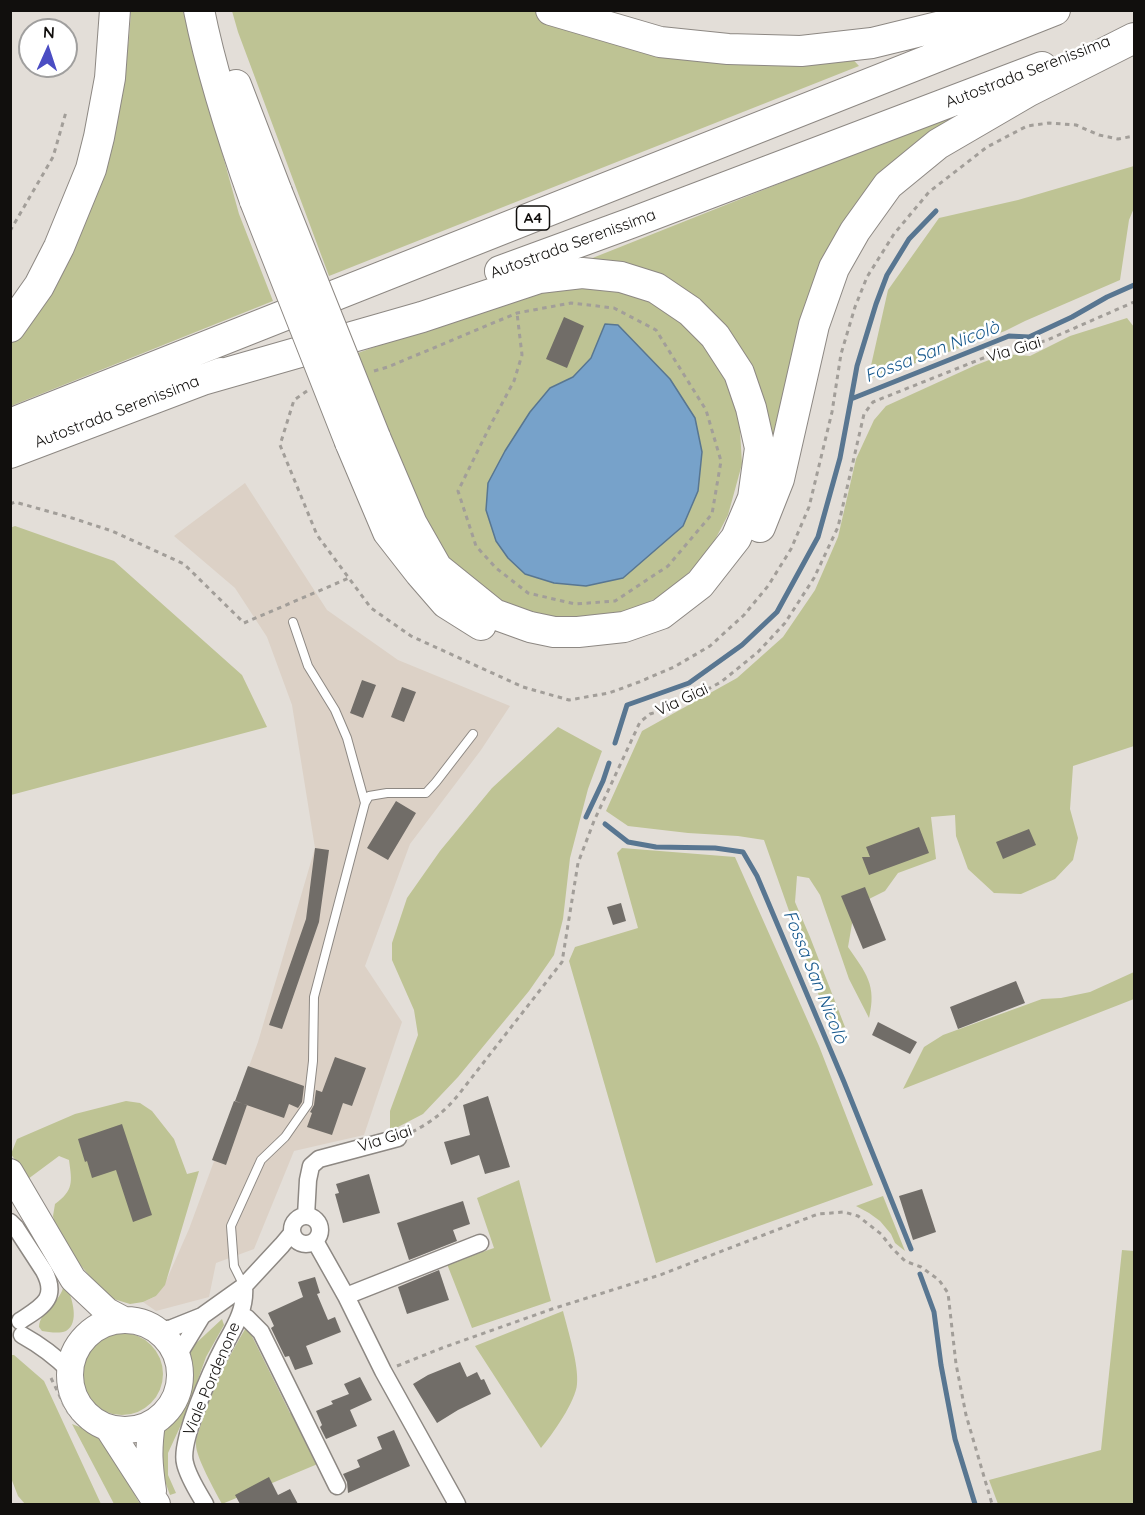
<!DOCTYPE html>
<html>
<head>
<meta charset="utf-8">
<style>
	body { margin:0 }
	#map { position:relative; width:1145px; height:1515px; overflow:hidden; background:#e3ded8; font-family:Quicksand,sans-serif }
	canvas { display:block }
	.frame { position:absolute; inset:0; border:12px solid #110f0d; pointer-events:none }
	.north { position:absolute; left:18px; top:18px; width:60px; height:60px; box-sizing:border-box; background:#fff; border:2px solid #a09f9e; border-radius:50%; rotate:3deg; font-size:16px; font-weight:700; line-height:24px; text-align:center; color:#110f0d }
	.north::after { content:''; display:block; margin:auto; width:21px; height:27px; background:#4b4dc3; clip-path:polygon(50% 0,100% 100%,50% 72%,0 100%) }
</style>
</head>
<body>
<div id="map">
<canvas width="1145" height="1515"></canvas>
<div class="frame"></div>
<div class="north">N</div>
</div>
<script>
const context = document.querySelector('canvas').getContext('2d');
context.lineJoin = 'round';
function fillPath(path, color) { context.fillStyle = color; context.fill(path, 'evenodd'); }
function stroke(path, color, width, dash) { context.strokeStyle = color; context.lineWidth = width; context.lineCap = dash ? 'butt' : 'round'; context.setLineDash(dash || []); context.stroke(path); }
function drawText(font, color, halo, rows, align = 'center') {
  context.font = font + ' Quicksand,sans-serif'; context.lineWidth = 5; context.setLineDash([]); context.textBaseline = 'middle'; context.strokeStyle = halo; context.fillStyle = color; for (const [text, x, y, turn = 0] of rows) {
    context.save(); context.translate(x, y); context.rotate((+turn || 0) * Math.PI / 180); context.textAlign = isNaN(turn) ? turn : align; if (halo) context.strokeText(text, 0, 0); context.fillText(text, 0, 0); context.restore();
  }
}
fillPath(new Path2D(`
	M245,483L327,610L398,660L510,706L481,750L410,844L365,966L402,1022L364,1135L294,1151L254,1249L216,1263L209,1297L156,1311L143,1302L156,1296L167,1279L189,1229L258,1042L315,848L292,705L267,637L235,588L174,536Z`), '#dcd1c6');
fillPath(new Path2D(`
	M131,11H183L239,214L273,301L11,406L10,342L31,320L78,234L116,128L129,38Z
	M232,11H538L846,52L859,66L329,276L238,32Z
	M989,100L836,240L806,301L784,404L763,487L721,330L585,261Z
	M1134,166V208L1129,220L1120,280L1025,321L1005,331L943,354L868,379L888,290L939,218L1018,200Z
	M552,282H593L645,297L680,319L718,362L739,413L742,464L728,515L706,557L665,594L607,622L560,621L499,602L437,549L407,492L358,353Z
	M1127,318L1134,327V746L1073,766L1070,809L1078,838L1073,860L1055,879L1021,894L994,893L968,869L956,836L955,815L931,817L936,859L898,873L885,891L855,906L848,947C866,973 877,985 869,1018L849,979L820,895L809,878L797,876L795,902L810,937L845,1027L831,1030L764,840L738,836L688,833L628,826L606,811L642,731L737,678L783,637L815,590L838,537L856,459L874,420L886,406L976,365L1005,354L1030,356L1070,336Z
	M15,526L114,561L242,675L267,727L11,795L10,528Z
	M558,727L602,751L588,789L570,858L563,919L554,955L529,991L458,1077L423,1114L398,1127L390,1129V1111L418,1035L414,1010L392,960V943L407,898L440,851L492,788Z
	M622,848L735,857L819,1046L873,1185L656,1263L569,961L575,947L638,928L617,853Z
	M1134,972V999L903,1089L924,1047L943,1035L1042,999L1061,998L1090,992Z
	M126,1101L140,1103L152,1111L174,1139L187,1174L199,1171L165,1285L156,1296L143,1302L130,1304L107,1297L73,1256L55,1224L53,1216L55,1204C74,1190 72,1182 69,1160L59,1156L28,1179L11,1154L17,1139L75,1114Z
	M519,1180L551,1301L472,1328L447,1264L494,1248L477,1198Z
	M883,1196L905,1251L895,1243L891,1234L880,1221L869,1213L856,1206Z
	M28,1228C40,1246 57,1268 67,1287C72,1298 80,1323 66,1331C59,1334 49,1332 42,1331L39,1327C40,1311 59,1303 63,1288L26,1229Z
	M1122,1250L1134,1251V1504H998L989,1480L1101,1450Z
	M563,1311C568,1331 579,1365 577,1384C576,1401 552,1435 541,1448L475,1346Z
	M222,1319L224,1325L206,1357L185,1416L168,1453V1475L176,1493L170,1495L158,1462L159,1437L186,1397L189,1378L187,1368L188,1356L193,1346Z
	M247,1326L290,1413L294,1411L320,1463L222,1504C215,1491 196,1457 196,1445C195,1439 199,1432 200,1427C211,1392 228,1357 247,1326Z
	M81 1374a41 41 0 1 1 82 0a41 41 0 1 1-82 0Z
	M10,1355H14L44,1381L101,1504H25L18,1496L11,1478Z
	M72,1424C76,1426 81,1427 85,1429C111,1442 126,1480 140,1504H114Z`), '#bec394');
const water = new Path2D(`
	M605,324L618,325L670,379L695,418L702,452L698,491L683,526L623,578L586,586L554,583L525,574L508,558L496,541L486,510L488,483L505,451L530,412L550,388L573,377L591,358Z`);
fillPath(water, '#77a2ca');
stroke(water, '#587691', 1.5);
stroke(new Path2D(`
	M851,399L857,366L876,304L887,275L909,239L936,211
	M615,743L627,705L689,683L742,645L777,612L818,537L840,458L851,399L1009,336L1029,337L1072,317L1107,297L1134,285
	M586,817L603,781L609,763
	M605,824L628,842L656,847L715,848L743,852L757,876L844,1082L911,1249
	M920,1274L934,1312L941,1365L955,1439L975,1504`), '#587691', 5);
fillPath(new Path2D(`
	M564,317L584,326L567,368L546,359Z
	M362,680L376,685L363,718L350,713Z
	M402,687L416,692L404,722L391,717Z
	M396,801L416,813L388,860L367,848Z
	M919,827L929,853L869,875L862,857H870L866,847Z
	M1029,829L1036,845L1003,859L996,842Z
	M315,848L329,850L319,922L282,1029L269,1025L306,919Z
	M865,887L886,940L863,949L841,896Z
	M621,903L626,921L613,925L607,907Z
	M1016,981L1025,1003L958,1029L950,1007Z
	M878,1022L917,1042L910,1054L872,1035Z
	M335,1057L366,1068L352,1106L343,1103L332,1135L307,1127L312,1113L310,1112L314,1105L316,1090L322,1092Z
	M248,1066L304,1086L302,1102L298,1108L289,1104L284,1118L235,1101Z
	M488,1096L510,1167L485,1174L479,1155L451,1165L444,1142L470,1135L463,1105Z
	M234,1101L247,1105L226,1165L212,1160Z
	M122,1124L152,1215L133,1222L116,1170L92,1178L87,1161L85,1162L78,1139Z
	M369,1174L380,1213L343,1223L335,1194L339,1193L336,1184Z
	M922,1189L936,1232L913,1240L899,1196Z
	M463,1201L470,1224L453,1230L457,1241L409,1260L397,1223Z
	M439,1270L449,1300L407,1314L398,1287Z
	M315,1277L320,1293L317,1294L328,1320L335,1317L341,1332L306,1346L313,1364L295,1370L289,1356L285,1357L271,1328L274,1326L268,1313L303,1297L298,1282Z
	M460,1362L467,1377L477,1372L481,1380L484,1379L491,1394L458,1410L437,1423L413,1384L428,1375Z
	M360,1377L372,1400L350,1410L357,1426L326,1439L320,1427L322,1425L316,1411L333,1404L331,1401L349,1394L344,1384Z
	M394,1430L410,1466L348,1493L347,1482L343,1474L360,1467L357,1460L382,1449L377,1437Z
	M269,1477L278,1495L290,1489L298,1504H240L235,1495Z`), '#716d68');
const service = new Path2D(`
	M365,803L369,796L387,793H426L436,782L473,734
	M244,1286L234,1266L231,1226L261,1160L285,1137L308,1104L313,1061L314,997L365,803L347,738L335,710L308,666L293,622`);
const minor = new Path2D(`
	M292 1230a14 14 0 1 1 28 0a14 14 0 1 1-28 0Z
	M306,1216L308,1180L311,1166L319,1159L398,1138
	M10,1222L16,1228L44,1271C59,1299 41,1307 20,1321
	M315,1241L346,1296L383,1371L457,1504
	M346,1296L480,1243
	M240,1314L247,1318L261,1332L337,1486
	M202,1316L244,1286L282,1245L292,1233
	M157,1331L172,1328L202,1316L177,1357
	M22,1335C40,1345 55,1356 70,1371
	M205,1504C198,1492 188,1477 185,1463C179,1441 213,1367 224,1346C235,1326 246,1309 244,1286`);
const primary = new Path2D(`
	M10,1172L73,1279L107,1311L124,1320
	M70 1375a55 55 0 1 1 110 0a55 55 0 1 1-110 0Z
	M152,1423C148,1450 149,1464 153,1491
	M108,1428L157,1504`);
const motorway = new Path2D(`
	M199,10C212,75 233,139 255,201
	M551,10L660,42L728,49L801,51L872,43L1007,10
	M236,85L277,192
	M500,271L631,223L1042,67
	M10,327L39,286L59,247L91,169L99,137L110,78L115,10
	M202,380L422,317L539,278L582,273L621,277L656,288L690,311L715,336L739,373L751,408L760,448L753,498L736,538L700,584L661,614L624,627L578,632H554L530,627L494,614L437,568L412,524L375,437
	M10,424L1055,10
	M350,442L388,532L420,573L446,603L481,625
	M10,453L221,373
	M760,527L779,479L814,325L834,268L855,231L888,185L938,144L1029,91L1134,38`);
stroke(service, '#8d8883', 10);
stroke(minor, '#8d8883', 19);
stroke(primary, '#8d8883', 28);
stroke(motorway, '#8d8883', 32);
stroke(new Path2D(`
	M10,231L53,157L66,112
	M374,371L388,367L517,313L571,303L614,308L656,330L706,410L721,461L712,514L668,566L615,601L575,604L528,593L496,568L476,546L458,491L490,426L514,381L522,355L517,313
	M307,391L294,400L280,445L317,535L371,608L411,636L523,687L569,700L609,693L639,682L674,667L710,646L744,615L768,586L791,549L809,507L832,412L841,354L855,307L867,277L894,234L929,192L987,147L1027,126L1049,123L1076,125L1099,135L1118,139L1134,136
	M10,504L15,502L72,518L112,531L184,564L244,623L349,578
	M412,1132C433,1121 444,1112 459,1094L562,962L578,863L594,821L640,722L650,714L677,706L721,682L758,652L785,623L814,578L838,527L864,414L873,402L1006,349L1045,341L1134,302
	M397,1366L442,1348L552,1309L660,1275L818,1214L844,1212L858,1216L881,1234L892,1248L905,1261L921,1267L939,1280L948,1293L956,1364L966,1415L992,1504
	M51,1378L66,1409L72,1417L89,1429`), '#a29e99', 3, [4.5, 4.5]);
stroke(service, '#fff', 8);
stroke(minor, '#fff', 16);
stroke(primary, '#fff', 26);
stroke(motorway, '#fff', 30);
const motorwayBridge = new Path2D(`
	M277,192L375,437
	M255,201L350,442`);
stroke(motorwayBridge, '#8d8883', 32, []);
stroke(motorwayBridge, '#fff', 30);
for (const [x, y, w] of [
	[533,218,33]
]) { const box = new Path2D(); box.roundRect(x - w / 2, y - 12, w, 24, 4.5); context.fillStyle = '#fff'; context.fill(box); stroke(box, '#110f0d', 1.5); }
drawText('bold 15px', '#110f0d', null, [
	["A4",533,218]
]);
drawText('16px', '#110f0d', '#fff', [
	["Autostrada Serenissima",1028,72,-21],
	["Autostrada Serenissima",573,244,-20],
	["Via Giai",1014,350,-16],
	["Autostrada Serenissima",117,412,-21],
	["Via Giai",682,700,-25],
	["Via Giai",385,1139,-18],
	["Viale Pordenone",212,1379,-67]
]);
drawText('italic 18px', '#195a8e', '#fff', [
	["Fossa San Nicolò",932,352,-21],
	["Fossa San Nicolò",815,977,68]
]);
</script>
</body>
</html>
